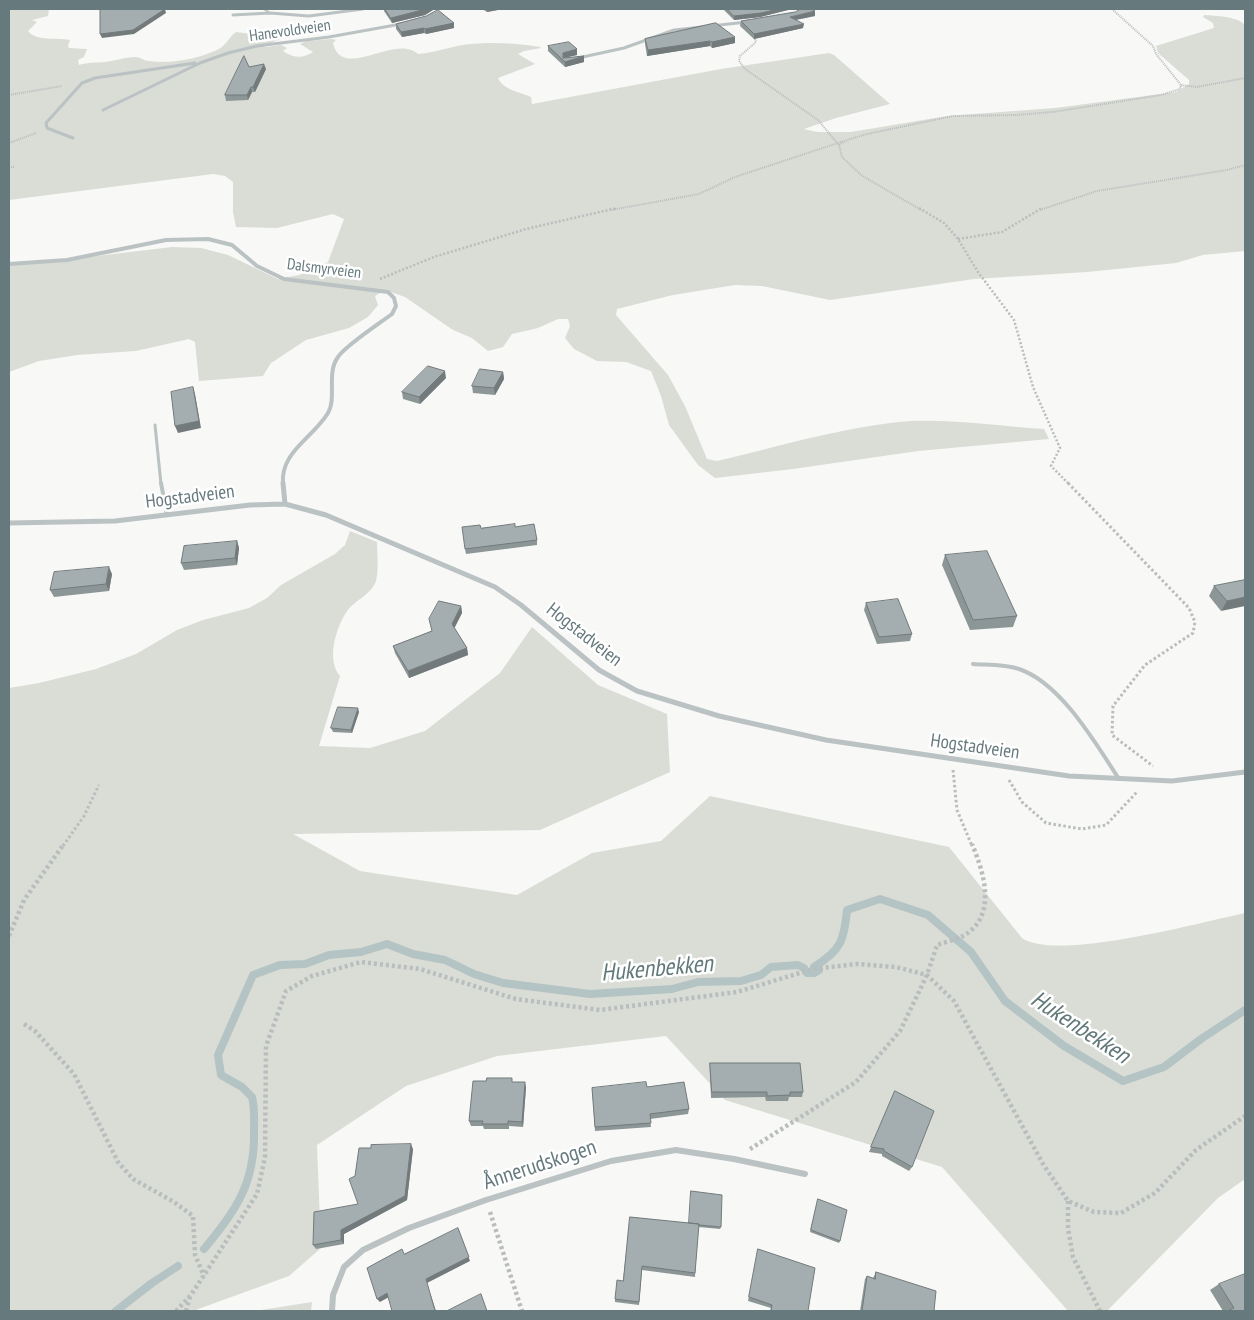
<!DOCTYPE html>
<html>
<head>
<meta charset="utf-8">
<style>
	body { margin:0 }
	#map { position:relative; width:1254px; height:1320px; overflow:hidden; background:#f8f8f6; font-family:"PT Sans Narrow",sans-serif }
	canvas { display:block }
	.frame { position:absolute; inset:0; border:10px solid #667a7e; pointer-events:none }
</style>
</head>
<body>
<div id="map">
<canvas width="1254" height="1320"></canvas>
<div class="frame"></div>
</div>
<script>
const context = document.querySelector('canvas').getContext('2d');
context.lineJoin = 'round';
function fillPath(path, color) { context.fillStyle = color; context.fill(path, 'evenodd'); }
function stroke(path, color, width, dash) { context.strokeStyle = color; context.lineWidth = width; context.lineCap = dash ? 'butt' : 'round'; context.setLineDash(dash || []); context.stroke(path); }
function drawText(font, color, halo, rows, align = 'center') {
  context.font = font + ' "PT Sans Narrow",sans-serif'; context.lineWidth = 5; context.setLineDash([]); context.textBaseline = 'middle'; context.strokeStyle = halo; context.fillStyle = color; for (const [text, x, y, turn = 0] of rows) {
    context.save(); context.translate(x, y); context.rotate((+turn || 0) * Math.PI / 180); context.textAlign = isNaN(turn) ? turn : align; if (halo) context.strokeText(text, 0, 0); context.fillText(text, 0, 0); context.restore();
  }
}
fillPath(new Path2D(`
	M9,9H49L48,16L32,20L37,22L28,31C37,42 57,37 70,40L68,46L69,48L87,49L84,57L78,60L79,65C88,62 96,63 105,62C115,61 125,57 135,57C141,57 144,61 149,61C171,64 197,59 217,50C226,46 229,37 236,32L283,38L264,46L266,47L281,45L287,48L283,51C293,58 303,59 313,52L300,44L306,41L332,39L336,40L333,43C342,82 395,33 418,54C432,53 443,49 457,46C484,41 513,43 540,47L541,48L524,51L518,54L535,64L498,78C503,90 520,92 531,97L532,104L721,69L829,53L834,55L890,104L836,118L804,129L817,132H851L947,116L1055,108L1176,92L1189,84V80L1158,53L1156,46L1214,28L1213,23L1203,17L1204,15C1216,16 1237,16 1245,25V251L1203,255L1176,263L1087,272L974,279L830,300L762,286L735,285L673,295L617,309L616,315L668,375L685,406L707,459L717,461C781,446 846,426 911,421C955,419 1000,426 1044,429L1049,439L918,451L793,469L715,478L698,465L669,425L661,396L651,371L626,362L597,361L574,349L565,338L570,326L568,319H558L538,328L512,334L503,347L488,351L472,338L453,330L405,297L385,290L375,296L378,305L368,317L349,328L306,340L271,363L263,376L199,381L195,342L189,339L136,351L77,355L39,361L9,372V264L38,263L172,247L201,248L228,255L278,279L299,275L328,262L344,219L333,214L277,228L236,227L233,212V182L225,176L213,174L9,200Z
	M350,531L377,542C377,553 379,570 376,581C371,595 355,600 347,611C336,627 326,660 340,676L319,746L370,748L425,731L500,673L532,627L598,685L667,714L670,772L540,830L293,834L360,871L517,895L592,853L661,841L710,796L949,847L1022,938C1056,962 1202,922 1245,913V1179L1218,1198L1107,1311H1068L942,1167L725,1100L666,1036L497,1056L406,1086L317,1145L321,1248L289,1276L193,1311H9V688L39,683L96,669L136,654L177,630L203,620L249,608L267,598L281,585L335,554L345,545Z
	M312,1302L311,1311H255Z`), '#daddd6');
stroke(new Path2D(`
	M204,1249C236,1211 255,1183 254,1132C254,1120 255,1108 252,1097L242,1087L221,1075L218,1055L253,975L280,965L305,964L329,955L361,952L387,944L413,954L445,960L474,974L503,983L590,994L672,989L698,982L741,981L761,975L771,967L798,965L804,968L807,973H814L819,970L814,967C841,950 844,941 847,910L880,899L928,915L971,952L1005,1001L1064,1046L1123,1081L1164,1067L1201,1039L1245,1010
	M116,1311L152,1283L178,1266`), '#b4c3c3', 8);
stroke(new Path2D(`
	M1112,9L1153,46L1156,54L1181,85
	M754,37L756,42L740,56L739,61L745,69L818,120L838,144
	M9,95L62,86
	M9,143L36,133
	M9,167H15
	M611,210L699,194L735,177L844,141
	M921,210L861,175L842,157L839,145L847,140L867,134L953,116L1016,115L1053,112L1161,95L1180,89L1181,85L1197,87L1245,78
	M1040,210L1097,191L1227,170L1245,165`), '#b8bdbe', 2, [1, 1]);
stroke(new Path2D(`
	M919,208L944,223L958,239L978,272L1014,320L1033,387L1060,448L1051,466L1069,484
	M958,239L1002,232L1042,208
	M380,279L434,257L526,229L617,208`), '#b8bdbe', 2.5, [2, 2]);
stroke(new Path2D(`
	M1068,483L1189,608L1195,622L1193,633L1145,665L1113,706L1112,735L1153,766
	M953,770L957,810L972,846
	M1009,780L1022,802L1046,823L1082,829L1106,825L1137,792
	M63,846L84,816L99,785`), '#b8bdbe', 3, [2.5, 2.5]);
stroke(new Path2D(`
	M9,936L24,900L64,844
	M24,1024L35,1031L74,1074L118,1162L133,1179L174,1202L193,1216L195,1255L204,1276
	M750,1149L856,1082L900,1031L927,975L937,945C945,942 955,940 963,936C998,916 984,873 972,844
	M1068,1201V1228L1073,1257L1100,1311
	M490,1212L522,1311
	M176,1311L191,1295L257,1194L265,1157L266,1046L286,991L312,976L361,962L420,969L516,999L600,1010L737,992L813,969L857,964L896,967L927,975L954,1001L1043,1164L1068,1201L1094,1212L1121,1213L1155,1193L1196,1150L1245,1116
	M186,1311L190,1297`), '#b8bdbe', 4.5, [3, 3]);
stroke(new Path2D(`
	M264,9L270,13`), '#bbc2c3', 2);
stroke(new Path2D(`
	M155,425L161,484`), '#bbc2c3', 3);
stroke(new Path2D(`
	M161,483L167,515
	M973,664C988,665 1004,664 1019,669C1061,683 1096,744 1119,779`), '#bbc2c3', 4);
stroke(new Path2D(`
	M233,15L270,13L309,16L363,9
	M578,58L624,48L674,30L747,22
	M103,110L200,63L228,53L257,46L329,37L401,24
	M73,138L47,128L46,123L82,83L95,78L195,63`), '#bbc2c3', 3);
stroke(new Path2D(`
	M9,264L67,260L166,240L208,239L232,245L257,266L284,279L388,292L394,298L396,306L392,314C380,323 345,346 338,357C326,373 337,398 328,413C313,438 280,452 283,484`), '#bbc2c3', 4);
stroke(new Path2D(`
	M283,483L285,504
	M9,523L115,521L250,505L285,504L326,515L495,587L521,605L599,670L637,691L719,716L826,740L1069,776L1172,781L1245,772`), '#bbc2c3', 5);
stroke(new Path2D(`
	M332,1311L333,1295L344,1267L363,1250L409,1228L486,1200L611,1161L676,1150L734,1159L805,1174`), '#bbc2c3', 6);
fillPath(new Path2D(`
	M384,9H433V10L425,15L392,23L384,11Z
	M482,9H503L487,12Z
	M723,9H792L760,17L734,20Z
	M815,16L796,20L803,28L754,39L740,26L741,21Z
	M454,23V28L426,34L424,33L402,37L396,29V24Z
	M716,23L735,43L712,48L710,46L647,56L645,44V39Z
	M548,46L577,55L564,58L584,62L565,67L548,51Z
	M249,67L266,69L255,92H252L248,100L226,101L225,95Z
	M503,372L504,379L495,395L473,393L472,386Z
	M446,378L420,404L403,399L402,392Z
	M515,527L537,540V545L466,554L465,549L481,528Z
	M237,541L239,548L237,565L184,570L181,563Z
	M945,555L1017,616L1013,627L970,630L942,565Z
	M112,574L109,591L54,597L50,590Z
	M1245,580L1221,611L1209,596L1214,586Z
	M866,603L912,634L910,641L877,644L864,610Z
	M461,606L462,613L454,628L467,648L468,655L409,678L395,653L393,646L432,631Z
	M359,712L352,733L333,732L331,728Z
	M710,1063L803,1092L802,1097H789L788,1101H766L765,1097L711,1098L710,1069Z
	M512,1082L526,1087L523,1127L509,1126V1129H484L483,1126H471L469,1121Z
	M647,1087L689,1109L688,1114L650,1119L651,1127L595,1131L592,1088Z
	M895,1091L912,1167L909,1171L882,1156V1154L869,1152Z
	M413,1149L407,1200L344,1234V1244L316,1249L313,1245L358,1204Z
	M818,1199L840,1241L839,1243L810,1232Z
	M630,1217L721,1227L720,1229L698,1227L695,1277L642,1270L639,1305L615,1302V1299L623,1281Z
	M758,1249L808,1311H770L771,1308L748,1301Z
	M876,1272L934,1311H860L865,1279L867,1276L873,1278Z
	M1219,1284L1245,1311H1223L1210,1290Z`), '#8d9697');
fillPath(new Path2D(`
	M165,9L166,13L134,34L102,38L100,34Z
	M426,9H433V10L425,15L392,23L391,18Z
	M487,9H503L487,12Z
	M779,9H792L760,17L734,20V16Z
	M815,11V16L789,21L790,17Z
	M454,23V28L426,34L425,29Z
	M804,24L803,28L754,39V34Z
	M424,28V33L402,37L401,32Z
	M735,37V43L712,48V42Z
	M710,41V46L647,56L648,50Z
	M577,49V55L563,58V60V53Z
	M584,56V62L565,67V62Z
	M264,64L266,69L255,92L253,87Z
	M251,87L252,92L248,100L247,95Z
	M445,371L446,378L420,404L419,397Z
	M503,372L504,379L495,395L494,388Z
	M193,387L195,394L201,428L178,433L175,426Z
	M237,541L239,548L237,565L235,558Z
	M109,567L112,574L109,591L106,584Z
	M1245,597V606L1221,611L1227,601Z
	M461,606L462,613L453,631L452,624Z
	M467,648L468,655L409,678L408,671Z
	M358,708L359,712L352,733L351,730Z
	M525,1082L526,1087L523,1127L522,1122Z
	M411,1144L413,1149L407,1200L344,1234V1244L341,1240V1230Z
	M458,1228L470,1261L427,1283L436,1311H435L426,1279Z
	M387,1293L389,1297L380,1302L377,1299Z`), '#737a7b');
const building = new Path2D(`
	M101,9H165L133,30L100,34V10Z
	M385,9H426L391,18Z
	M727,9H779L761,13L734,16Z
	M801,9H811L815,11L790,17L804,24L754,34L741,21L795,12Z
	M438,10L454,23L425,29L424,28L401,32L396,24L426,16Z
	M716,23L735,37L712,42L710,41L648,50L645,39Z
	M569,42L577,49L563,53V58L584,56L565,62L548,46Z
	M244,56L249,67L264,64L253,87H251L247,95H225Z
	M428,366L445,371L419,397L402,392Z
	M480,369L503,372L494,388L472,386Z
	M193,387L199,421L175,426L171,392Z
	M515,524V527L534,524L537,540L465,549L462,527L480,525L481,528Z
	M237,541L235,558L181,563L184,546Z
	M987,551L1017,616L973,620L945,555Z
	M109,567L106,584L50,590L54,572Z
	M1245,580V597L1227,601L1214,586Z
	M898,599L912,634L879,637L866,603Z
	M439,601L461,606L452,624L467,648L408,671L393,646L432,631L429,619Z
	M338,707L358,708L351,730L331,728Z
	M710,1063H800L803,1092H790V1095L767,1096V1092H712Z
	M487,1078H512V1082H525L522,1122L508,1121V1124H482L483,1121H469L473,1081H486Z
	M646,1082L647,1087L684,1082L689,1109L650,1114L651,1123L595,1127L592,1088Z
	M895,1091L934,1111L912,1167L884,1151V1149L871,1147Z
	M411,1144L405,1196L341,1230V1240L313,1245L314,1212L358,1204L349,1179L355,1176L359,1148H371V1145Z
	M691,1191L722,1195L721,1227L699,1225V1224L689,1223Z
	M818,1199L847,1210L840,1241L811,1230Z
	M630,1217L699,1224L695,1273L642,1266L639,1302L615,1299L617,1280L623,1281Z
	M458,1228L469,1257L426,1279L435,1311H392L387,1293L377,1299L367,1268L402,1249L404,1254Z
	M758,1249L815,1268L808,1311H771L772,1305L749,1297Z
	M876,1272L936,1291L934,1311H862L867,1276L875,1279Z
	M1245,1274V1311H1227L1234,1308L1219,1284Z
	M481,1294L487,1311H447Z`);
fillPath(building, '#a4aeb0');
stroke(building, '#737a7b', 1);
drawText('16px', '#667a7e', '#fff', [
	["Hanevoldveien",290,31,-8],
	["Dalsmyrveien",324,269,7]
]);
drawText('19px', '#667a7e', '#fff', [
	["Hogstadveien",190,497,-7],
	["Hogstadveien",584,635,38],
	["Hogstadveien",975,747,8]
]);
drawText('22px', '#667a7e', '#fff', [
	["Ånnerudskogen",540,1165,-18]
]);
drawText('italic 24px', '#617878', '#fff', [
	["Hukenbekken",657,969,-5],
	["Hukenbekken",1080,1028,33]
]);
</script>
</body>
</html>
